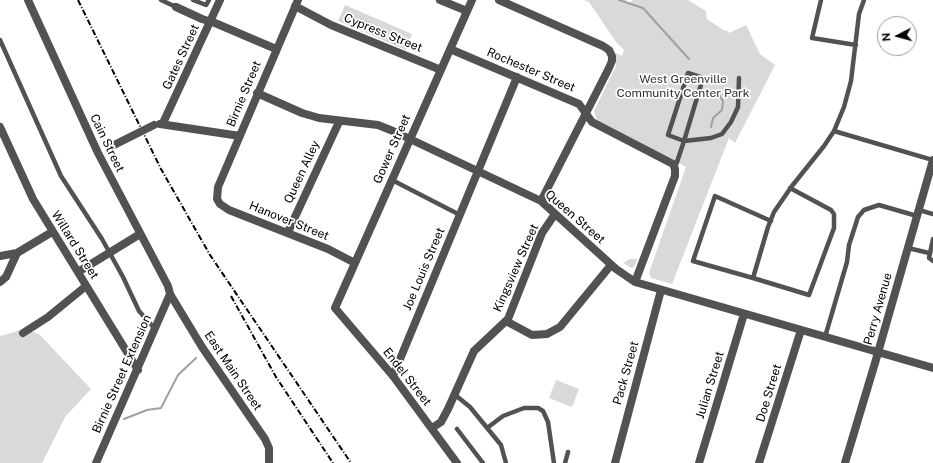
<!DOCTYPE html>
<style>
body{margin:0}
#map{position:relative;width:933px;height:463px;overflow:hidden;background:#fff;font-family:"Public Sans",sans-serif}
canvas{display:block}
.north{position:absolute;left:877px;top:16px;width:40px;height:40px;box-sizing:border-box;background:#fff;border:1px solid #999;border-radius:50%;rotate:264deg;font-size:11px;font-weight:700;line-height:16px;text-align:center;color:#000}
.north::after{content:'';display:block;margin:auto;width:14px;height:18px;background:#000;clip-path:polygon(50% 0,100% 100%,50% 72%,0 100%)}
</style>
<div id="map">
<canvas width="933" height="463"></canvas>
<div class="north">N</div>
</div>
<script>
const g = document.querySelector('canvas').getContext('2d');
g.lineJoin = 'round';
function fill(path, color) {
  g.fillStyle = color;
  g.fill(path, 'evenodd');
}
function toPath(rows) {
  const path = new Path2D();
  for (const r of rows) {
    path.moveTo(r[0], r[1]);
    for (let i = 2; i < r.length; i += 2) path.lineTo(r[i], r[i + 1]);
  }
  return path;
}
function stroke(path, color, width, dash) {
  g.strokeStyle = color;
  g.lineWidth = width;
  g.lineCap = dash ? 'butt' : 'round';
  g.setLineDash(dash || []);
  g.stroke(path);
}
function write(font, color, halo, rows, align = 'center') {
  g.font = font + ' "Public Sans",sans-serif';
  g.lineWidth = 3.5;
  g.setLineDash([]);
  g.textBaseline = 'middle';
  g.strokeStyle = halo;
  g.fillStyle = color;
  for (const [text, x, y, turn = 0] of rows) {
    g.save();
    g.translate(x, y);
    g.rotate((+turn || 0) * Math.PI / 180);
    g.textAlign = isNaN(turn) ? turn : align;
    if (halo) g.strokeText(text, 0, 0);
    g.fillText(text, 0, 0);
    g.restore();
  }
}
fill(toPath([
 [584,0,626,0,629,3,633,0,688,0,706,11,707,19,725,31,727,30,729,33,746,25,760,54,775,65,735,143,729,138,672,284,651,278,649,273,686,167,597,121,594,111,616,66,616,53,622,56,624,50,616,42,589,2],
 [345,5,412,34,406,50,338,21],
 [630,259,637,259,634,267,631,268,623,263],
 [24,329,39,334,91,389,65,417,42,463,0,463,0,335,1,336],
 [556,380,579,389,572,407,549,398]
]), '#d9d9d9');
stroke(toPath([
 [619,0,643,8,689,59],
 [711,127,713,118,722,110,723,101,717,92],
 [124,419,147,410,161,408,178,375,196,358]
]), '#a0a0a0', 2);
stroke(toPath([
 [348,24,354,18,360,19,369,23,382,34],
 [380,37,382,34,387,33,393,35,396,40,395,44]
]), '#747474', 1.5, [1, 2]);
stroke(toPath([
 [161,0,176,7],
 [193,0,206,5,209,0],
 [821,0,812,38,856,45],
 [0,40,61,176,102,239,123,277,139,311,155,329],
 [834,131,933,160],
 [675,168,684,141,703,78,688,73,668,135,684,141,711,138,722,134,731,122,738,107,739,78],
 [392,180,460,215],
 [919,210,933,214],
 [771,221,715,196,693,261,753,278,768,227,774,212,792,186,824,146,834,131,844,107,851,81,859,14,864,0],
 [933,239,929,258,933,261],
 [908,248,929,253],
 [753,278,809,295,834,228,834,214,831,210,790,188],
 [825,337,847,262,849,245,858,217,864,210,879,205,917,216],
 [454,394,470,407,501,445,506,463],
 [487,428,503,416,524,408,538,408,543,411,548,422,554,463],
 [457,429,483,463],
 [565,463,568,452]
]), '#525252', 4.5);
stroke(toPath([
 [28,0,98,153,168,286,170,294,202,347,265,439,269,448,269,463],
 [298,0,218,187,217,199,220,204,229,210,328,249,355,263],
 [440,0,467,11],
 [499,0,603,46,609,50,612,56,612,61,608,70,541,201],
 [295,6,331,25,441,70],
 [176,7,202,19,215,23,276,49],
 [450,49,579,104,592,122,673,164,675,169,675,176,635,282],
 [257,93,302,113,319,118,378,125,393,131,541,201,616,269,635,282,933,368],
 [163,123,220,0],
 [160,124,240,136],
 [0,127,33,199,138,370],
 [288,232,339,122],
 [17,253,52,232],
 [0,256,17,253,6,277,0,282],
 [78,272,140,234],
 [506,321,532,335,547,334,560,327,611,265],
 [23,333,48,317,86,286],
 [393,376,517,77],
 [432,428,441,422,448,409,474,351,508,319,542,233,555,214],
 [96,463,170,294],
 [457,463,393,376,335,308,472,0],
 [615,463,661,290],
 [699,463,744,314],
 [759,463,801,330],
 [845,463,875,363,933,160]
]), '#525252', 8);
stroke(toPath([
 [78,0,161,169,210,255,351,463],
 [231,296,276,377,333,463]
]), '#000', 2, [6, 2, 1, 2]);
stroke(toPath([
 [110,147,154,125]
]), '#525252', 8);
write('12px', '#000', '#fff', [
 ["Cypress Street",383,33,22],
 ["Gates Street",181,57,-65],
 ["Rochester Street",531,70,23],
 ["Birnie Street",244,94,-67],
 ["Cain Street",107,143,64],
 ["Gower Street",392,149,-66],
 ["Queen Alley",302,172,-65],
 ["Queen Street",575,217,41],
 ["Hanover Street",289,221,22],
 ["Willard Street",75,245,58],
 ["Kingsview Street",516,268,-66],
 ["Joe Louis Street",424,269,-67],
 ["Perry Avenue",878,309,-74],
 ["East Main Street",233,371,56],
 ["Pack Street",626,373,-74],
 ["Birnie Street Extension",122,374,-66],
 ["Endel Street",407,377,52],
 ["Julian Street",710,385,-73],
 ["Doe Street",769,393,-73]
]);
write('12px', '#303030', '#fff', [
 ["West Greenville",683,79],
 ["Community Center Park",683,93]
]);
</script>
